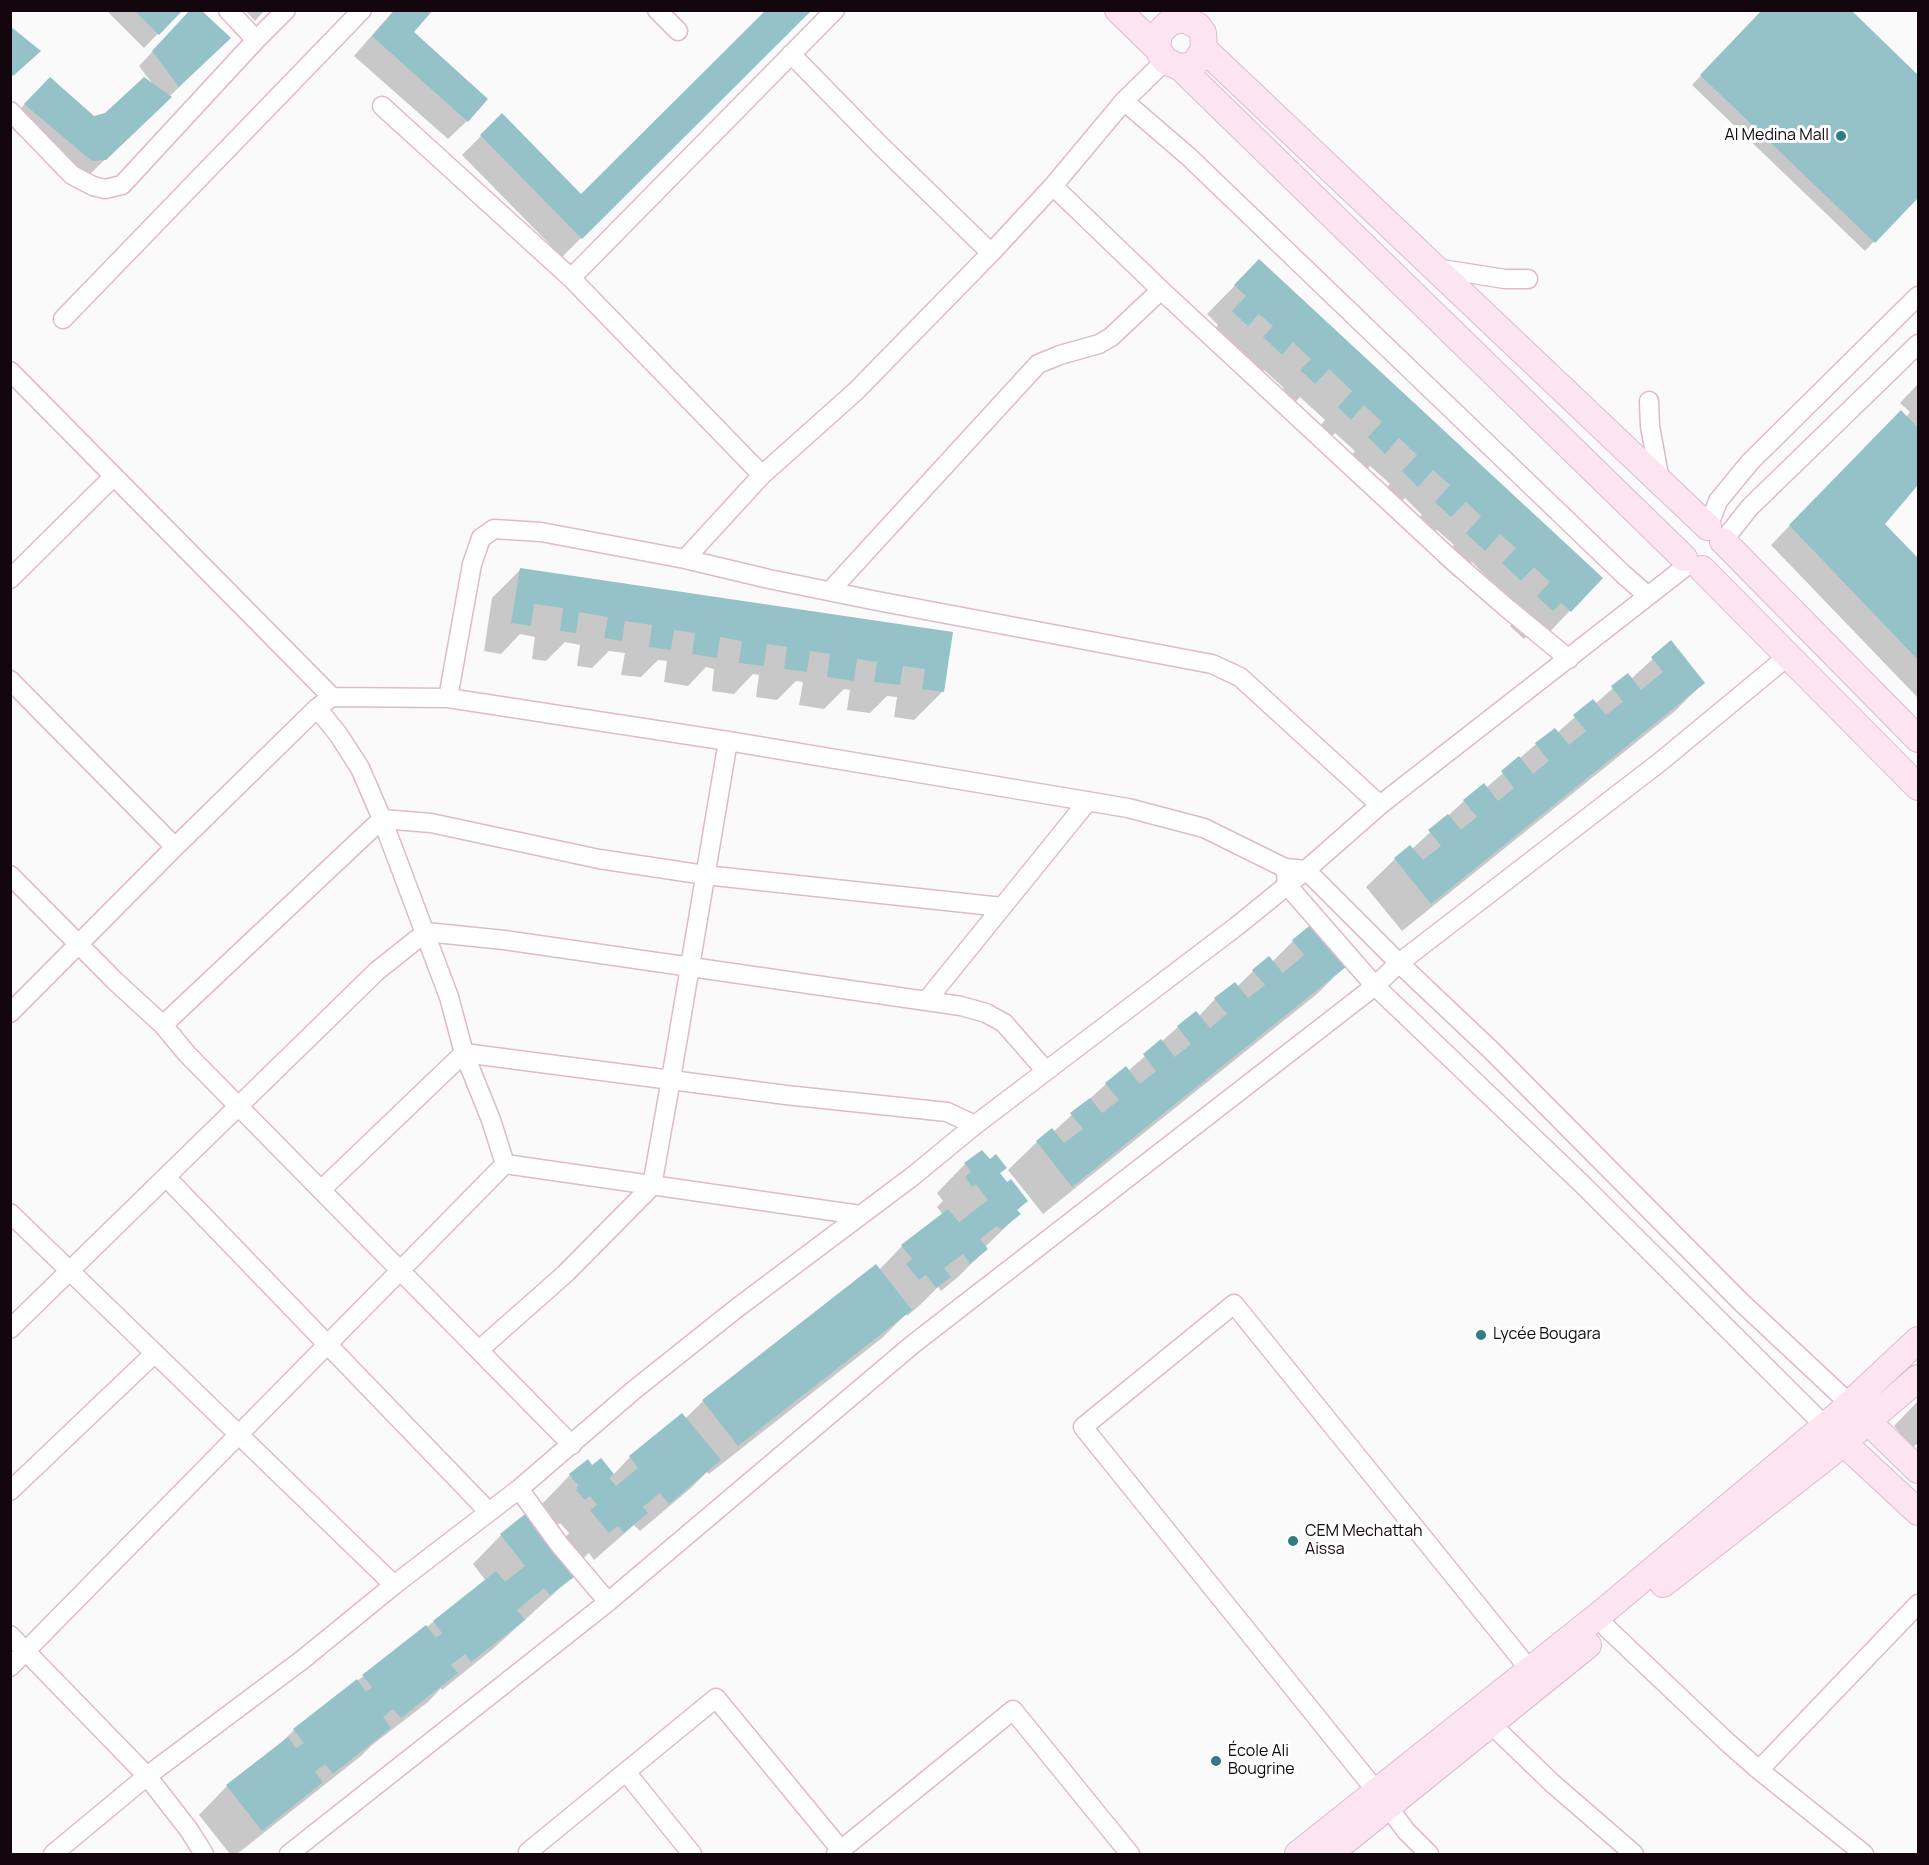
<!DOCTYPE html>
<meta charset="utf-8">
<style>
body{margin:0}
#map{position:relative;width:1929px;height:1865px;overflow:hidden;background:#fafafa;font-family:Manrope,sans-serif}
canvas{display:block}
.frame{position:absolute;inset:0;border:12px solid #13070d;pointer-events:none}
</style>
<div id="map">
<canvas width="1929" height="1865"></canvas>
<div class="frame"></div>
</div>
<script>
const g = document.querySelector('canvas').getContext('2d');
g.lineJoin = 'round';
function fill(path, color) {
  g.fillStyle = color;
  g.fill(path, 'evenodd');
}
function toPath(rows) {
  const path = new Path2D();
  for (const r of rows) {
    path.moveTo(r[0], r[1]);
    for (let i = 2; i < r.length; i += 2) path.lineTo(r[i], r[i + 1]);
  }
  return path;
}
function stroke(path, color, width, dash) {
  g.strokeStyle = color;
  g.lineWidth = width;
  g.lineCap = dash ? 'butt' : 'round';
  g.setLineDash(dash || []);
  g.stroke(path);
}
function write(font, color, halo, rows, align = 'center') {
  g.font = font + ' Manrope,sans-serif';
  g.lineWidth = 6;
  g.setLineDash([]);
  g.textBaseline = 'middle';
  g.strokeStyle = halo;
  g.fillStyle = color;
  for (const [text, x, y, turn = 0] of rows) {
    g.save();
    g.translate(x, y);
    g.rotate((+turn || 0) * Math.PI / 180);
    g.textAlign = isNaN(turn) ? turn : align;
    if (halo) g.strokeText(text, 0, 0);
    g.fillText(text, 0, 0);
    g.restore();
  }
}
fill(toPath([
 [106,10,181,10,144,48],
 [245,10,265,10,255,21],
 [394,10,431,10,412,32,467,121,448,139,354,56],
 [810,10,562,257,462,155,502,115,581,196],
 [1764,10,1849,10,1918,77,1918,195,1865,251,1692,85],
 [181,21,215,52,86,178,73,179,10,127,10,119,50,79,93,118,106,114,152,83,139,66],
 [1259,261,1601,578,1542,640,1532,631,1524,639,1510,626,1523,611,1505,595,1492,608,1475,593,1488,578,1472,562,1456,578,1438,562,1454,545,1437,530,1422,545,1407,531,1422,515,1405,498,1389,514,1375,501,1390,484,1370,466,1356,481,1341,467,1355,451,1335,433,1322,447,1310,437,1325,420,1300,397,1286,411,1273,399,1284,388,1264,370,1252,382,1236,367,1246,356,1230,341,1219,353,1205,340,1218,325,1207,314],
 [1918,384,1918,483,1883,524,1918,560,1918,698,1771,545,1882,430,1906,417,1910,412,1900,403],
 [520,570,951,634,942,692,914,720,894,717,897,697,887,696,870,713,847,710,850,690,844,689,824,709,799,705,803,682,796,681,777,700,756,697,759,675,753,674,734,694,712,691,714,669,706,667,688,686,664,682,667,661,658,660,641,677,621,675,625,653,609,651,592,668,577,666,580,645,565,642,546,661,532,659,535,637,520,634,501,654,484,651,492,598],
 [1671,642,1703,683,1675,711,1402,931,1366,887,1395,859,1410,847,1412,849,1464,801,1486,788,1536,744,1557,733,1593,701,1595,704,1628,675,1631,679],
 [1293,941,1345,966,1317,994,1043,1214,1008,1170,1037,1142,1053,1132,1106,1084,1128,1071,1178,1027,1196,1013,1199,1016,1215,999,1237,987,1253,971,1272,962],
 [965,1164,999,1174,1007,1184,1026,1201,1016,1211,1019,1214,985,1247,986,1249,958,1277,941,1291,938,1287,920,1305,907,1316,906,1314,882,1338,709,1474,707,1472,691,1488,640,1531,634,1525,594,1560,589,1553,580,1561,563,1540,569,1533,560,1523,555,1527,548,1519,551,1515,542,1504,570,1475,592,1467,601,1460,613,1475,630,1457,685,1419,703,1401,876,1266,879,1270,902,1246,943,1215,937,1207,943,1201,937,1193],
 [1918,1401,1918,1443,1912,1448,1894,1426],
 [501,1535,572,1577,494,1648,442,1690,441,1688,428,1702,372,1745,361,1756,237,1854,230,1854,199,1815,227,1786,276,1748,294,1730,486,1581,473,1564]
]), '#0003');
fill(toPath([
 [134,10,183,10,159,35],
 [190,10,201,10,231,38,179,87,152,51],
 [395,10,433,10,414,32,488,99,468,122,372,36],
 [766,10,812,10,582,239,480,135,502,113,581,194],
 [1762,10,1851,10,1918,75,1918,198,1875,243,1700,75],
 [10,26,41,51,13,76,10,73],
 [50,77,94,116,105,113,144,77,172,97,106,160,92,161,24,104],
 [1259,259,1603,578,1571,612,1561,603,1553,611,1537,596,1550,582,1534,567,1521,581,1502,563,1516,548,1500,534,1485,551,1466,533,1481,516,1466,502,1451,517,1435,502,1450,485,1433,470,1418,487,1402,471,1417,455,1399,438,1385,454,1368,437,1382,422,1364,405,1351,420,1338,407,1352,391,1329,369,1315,384,1300,370,1311,359,1293,342,1282,355,1263,337,1273,326,1259,314,1248,326,1232,311,1246,296,1234,285],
 [1901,410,1918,428,1918,485,1885,524,1918,558,1918,660,1789,525],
 [520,568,953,632,944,692,922,689,925,669,903,666,900,685,874,682,877,662,857,659,854,681,827,677,830,654,810,651,807,672,784,669,787,647,767,644,764,666,739,663,742,641,720,637,717,658,692,654,695,633,674,630,671,650,649,647,652,625,625,621,622,641,604,638,608,617,579,612,576,633,560,631,563,608,534,604,531,626,511,623],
 [1671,640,1705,683,1431,904,1394,858,1410,845,1423,860,1441,846,1428,830,1448,814,1461,830,1477,817,1463,800,1484,783,1498,801,1514,788,1501,771,1519,756,1533,774,1549,761,1535,743,1555,728,1569,745,1586,731,1573,715,1593,699,1606,715,1623,702,1611,686,1628,673,1641,690,1663,672,1651,657],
 [1313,923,1347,966,1072,1187,1036,1141,1052,1128,1064,1143,1083,1129,1070,1113,1090,1098,1102,1113,1119,1100,1105,1083,1126,1066,1140,1084,1156,1071,1143,1054,1161,1039,1175,1057,1191,1044,1177,1026,1196,1011,1210,1028,1227,1014,1214,998,1235,982,1248,998,1265,985,1252,970,1269,956,1283,973,1304,955,1292,940],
 [982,1150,990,1159,996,1154,1007,1168,1000,1173,1007,1182,1011,1179,1028,1201,1017,1210,1021,1214,1001,1230,997,1226,980,1239,988,1249,970,1264,963,1254,944,1268,951,1277,936,1288,926,1275,919,1280,906,1264,912,1259,901,1245,948,1209,959,1222,988,1200,976,1184,972,1187,965,1177,971,1172,964,1163],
 [876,1264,912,1310,738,1446,702,1400],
 [682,1413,721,1460,669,1504,660,1493,643,1507,648,1513,624,1533,618,1526,609,1533,590,1510,597,1505,590,1496,585,1500,576,1490,578,1485,569,1474,588,1459,592,1465,601,1458,614,1474,609,1478,616,1486,638,1468,629,1456],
 [525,1514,574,1577,550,1595,544,1588,517,1610,525,1620,471,1662,465,1654,451,1665,458,1673,401,1718,393,1709,383,1717,391,1728,333,1774,325,1764,315,1772,323,1782,262,1831,226,1785,288,1737,296,1748,304,1743,293,1729,357,1679,366,1692,372,1687,362,1675,426,1625,436,1638,442,1633,433,1621,496,1571,505,1582,525,1566,500,1534]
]), '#94c2c8');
const street = toPath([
 [228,10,256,40],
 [657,10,678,31],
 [791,54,879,144,991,253],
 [1124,101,1189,157,1623,574,1648,596],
 [382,106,571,278],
 [10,111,72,175,93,186,105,189,122,185,256,40,286,10],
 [1053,186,1161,290,1454,562,1507,608,1569,659],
 [1435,268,1505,279,1528,279],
 [63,319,362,10],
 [10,371,332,697],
 [1649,401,1650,426,1660,481],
 [762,475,571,278,835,10],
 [1708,527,1718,501,1750,462,1918,296],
 [1723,541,1750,507,1918,344],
 [685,559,762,475,856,391,991,253,1053,186,1124,101,1165,61],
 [10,579,114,476],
 [830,591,1038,364,1060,355,1099,344,1111,337,1161,290],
 [10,680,175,847],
 [448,698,472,564,481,538,494,529,541,532,685,559,769,579,872,600,1212,664,1240,677,1380,805],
 [317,708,338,734,360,768,382,819,449,997,464,1053,491,1120,505,1164],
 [1286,872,1287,885,1375,986,1581,1183,1825,1426],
 [10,875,115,981,163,1025,187,1054,572,1445],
 [927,1000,1088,801],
 [10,1013,175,847,317,708,332,697,448,698,728,741,1128,808,1204,828,1285,868,1306,870,1399,963,1492,1051,1741,1302,1850,1404],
 [163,1025,382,819,431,823,599,859,705,875,1002,907],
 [505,1164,860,1215],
 [166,1177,489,1512],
 [321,1190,464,1053,786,1095,947,1112,975,1125],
 [10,1213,394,1585],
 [10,1329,377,971,426,932,504,940,961,1006,986,1013,1004,1023,1046,1071],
 [479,1350,565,1274,652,1186,671,1079,728,741],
 [519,1489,559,1544,608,1602],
 [10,1491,155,1353],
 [1598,1616,1608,1629,1726,1741,1759,1770,1864,1854],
 [10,1635,147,1776,189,1830,204,1854],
 [10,1667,505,1164],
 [1491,1724,1552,1783,1634,1854],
 [1759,1770,1918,1604],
 [626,1772,692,1854],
 [53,1854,147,1776,302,1660,394,1585,519,1489,634,1390,737,1308,913,1176,975,1125,1237,926,1306,870,1380,805,1689,564],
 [289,1854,608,1602,912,1345,1375,986,1399,963,1660,762,1787,657],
 [529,1854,528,1852,716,1698,841,1850],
 [836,1854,1013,1710,1130,1854],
 [1429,1854,1406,1831,1377,1792,1083,1427,1234,1304,1530,1670]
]);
const secondary = toPath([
 [1118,10,1157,48],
 [1204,49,1708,527],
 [1180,67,1188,66,1195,63,1204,49,1203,33,1198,26,1184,19,1170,22,1159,33,1157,48,1165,61,1180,67,1684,558],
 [1723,541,1918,739],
 [1702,569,1918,787],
 [1856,1410,1918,1470],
 [1832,1432,1918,1512],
 [1663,1584,1830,1454,1918,1378],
 [1298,1854,1598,1616,1838,1415,1918,1340],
 [1329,1854,1588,1645]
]);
stroke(street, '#dfbacc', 21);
stroke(secondary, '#dfbacc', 28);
stroke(street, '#fff', 18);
stroke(secondary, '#fce5f1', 26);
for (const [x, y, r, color] of [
 [1841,136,6,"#347c84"],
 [1481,1335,6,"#347c84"],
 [1293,1541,6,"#347c84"],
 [1216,1761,6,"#347c84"]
]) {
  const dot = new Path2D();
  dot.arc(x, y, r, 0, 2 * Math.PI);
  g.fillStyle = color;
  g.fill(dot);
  stroke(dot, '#fff', 2);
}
write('16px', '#13070d', '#fff', [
 ["Al Medina Mall",1829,136,"right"],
 ["Lycée Bougara",1493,1335],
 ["CEM Mechattah",1305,1532],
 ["Aissa",1305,1550],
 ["École Ali",1228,1752],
 ["Bougrine",1228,1770]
], 'left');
</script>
